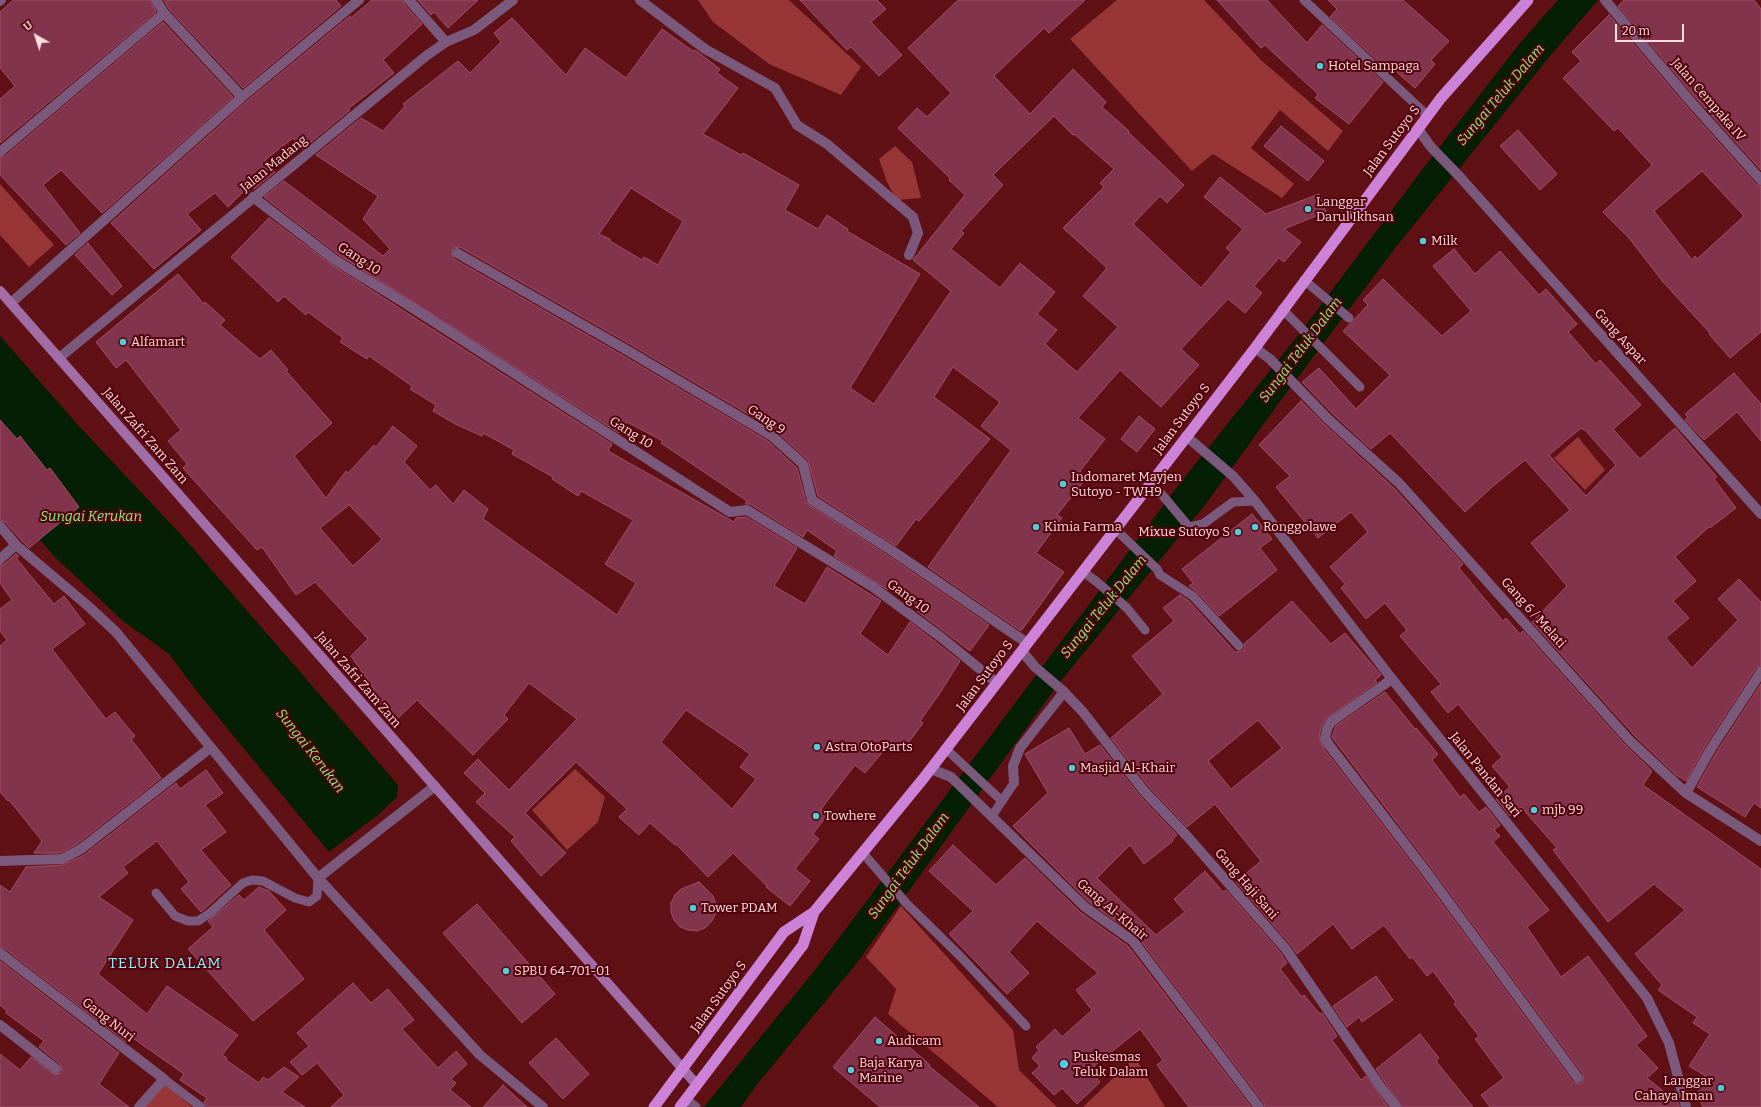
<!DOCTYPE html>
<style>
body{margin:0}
#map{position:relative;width:1761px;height:1107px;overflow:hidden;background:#5f1116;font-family:Bitter,serif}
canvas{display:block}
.north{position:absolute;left:16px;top:16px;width:40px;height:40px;-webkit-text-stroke:3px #52020c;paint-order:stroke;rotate:321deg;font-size:11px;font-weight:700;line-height:16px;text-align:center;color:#fcdedc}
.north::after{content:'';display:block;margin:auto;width:14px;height:18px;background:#fcdedc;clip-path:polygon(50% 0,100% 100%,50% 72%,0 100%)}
.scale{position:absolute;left:1615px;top:24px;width:69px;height:18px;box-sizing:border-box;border:2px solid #fcdedc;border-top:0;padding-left:5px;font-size:12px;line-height:14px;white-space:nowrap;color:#fcdedc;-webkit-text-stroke:3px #52020c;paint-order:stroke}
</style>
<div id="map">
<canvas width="1761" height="1107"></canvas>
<div class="north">U</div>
<div class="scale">20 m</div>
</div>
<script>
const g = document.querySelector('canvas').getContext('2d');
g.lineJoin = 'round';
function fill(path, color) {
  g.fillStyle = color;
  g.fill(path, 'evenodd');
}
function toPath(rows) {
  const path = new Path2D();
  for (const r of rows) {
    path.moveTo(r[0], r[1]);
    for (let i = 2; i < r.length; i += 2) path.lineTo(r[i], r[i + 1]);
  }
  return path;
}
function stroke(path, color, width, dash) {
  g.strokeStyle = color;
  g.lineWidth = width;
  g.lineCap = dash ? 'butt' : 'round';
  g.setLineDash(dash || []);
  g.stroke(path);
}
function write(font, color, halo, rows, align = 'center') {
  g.font = font + ' Bitter,serif';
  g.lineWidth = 4;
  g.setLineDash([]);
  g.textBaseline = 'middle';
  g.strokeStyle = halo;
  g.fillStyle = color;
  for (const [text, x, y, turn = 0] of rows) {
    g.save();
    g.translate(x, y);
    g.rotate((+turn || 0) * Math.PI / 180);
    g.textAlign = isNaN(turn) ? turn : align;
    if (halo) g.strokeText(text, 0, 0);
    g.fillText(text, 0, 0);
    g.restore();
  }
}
fill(toPath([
 [698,0,789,0,861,67,841,95,769,64,713,22],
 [1117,0,1204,0,1261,60,1343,131,1328,151,1280,110,1251,148,1294,184,1282,198,1213,154,1192,171,1070,39],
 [895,146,912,162,921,198,897,200,887,182,879,159],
 [0,184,54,245,29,267,0,235],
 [1578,437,1605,470,1585,490,1554,458],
 [575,769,605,797,598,822,567,850,532,810],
 [901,906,1013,1030,1019,1070,1057,1107,998,1107,888,1014,896,989,866,957],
 [1135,1057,1165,1107,1083,1107],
 [165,1084,192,1107,145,1107]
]), '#983637');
fill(toPath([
 [1558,0,1598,0,1550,56,1396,247,1289,389,1205,505,1059,683,856,964,755,1087,741,1107,704,1107,815,970,1177,487,1300,333,1428,162,1520,43],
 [0,336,77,424,184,538,398,785,397,797,379,814,329,852,199,694,169,654,123,621,54,556,0,494]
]), '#041f04');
const building = toPath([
 [13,0,150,0,156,12,0,143,0,99,15,86,0,68,0,12,13,0],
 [164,0,336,0,341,6,243,88,169,9,164,0],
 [372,0,403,0,404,4,422,24,383,60,394,73,348,109,350,110,305,147,302,149,293,138,265,160,275,172,254,189,250,185,228,207,215,193,187,214,201,230,154,269,111,223,246,102,350,16,351,18,372,0],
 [418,0,478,0,448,28,434,12,431,15,418,0],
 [800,0,877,0,886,9,871,22,902,55,879,76,851,47,847,50,800,0],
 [958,0,1085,0,1049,33,1044,28,994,76,1030,114,1073,69,1106,102,1102,107,1129,131,1128,132,1184,185,1167,203,1160,196,1133,224,1201,288,1231,252,1226,248,1243,229,1204,197,1220,177,1266,214,1319,194,1326,212,1284,229,1301,242,1284,262,1279,258,1254,286,1262,293,1245,313,1228,299,1181,349,1199,365,1161,407,1120,370,1078,418,1105,439,1080,471,1087,477,1057,515,1062,518,1036,553,1064,572,1021,631,928,567,1011,450,981,426,1000,402,953,367,934,397,990,439,919,521,916,519,896,546,818,496,808,460,775,430,628,343,460,247,453,248,451,253,454,259,622,355,768,441,797,468,806,502,809,505,890,557,989,625,970,651,917,611,919,608,889,587,888,590,834,556,837,551,807,530,803,537,750,504,745,504,747,501,661,443,663,441,627,422,619,433,339,255,264,197,284,181,383,256,390,249,363,219,378,196,316,155,361,118,383,131,405,106,403,104,458,61,470,73,501,42,494,33,512,18,566,75,585,48,626,78,662,29,693,51,695,50,720,69,717,73,738,88,703,134,741,155,743,153,799,185,785,210,818,229,827,215,848,229,847,231,920,274,850,388,874,404,951,291,913,260,965,195,949,180,950,178,898,128,917,108,927,117,951,93,908,48,958,0],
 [1054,116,1073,135,1074,134,1114,169,1100,183,1104,187,1063,228,1107,268,1083,296,1118,327,1077,372,1045,344,1057,330,1037,314,1055,292,1020,263,1000,288,951,249,964,233,961,231,1003,185,993,175,1054,116],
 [631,188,683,221,658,265,644,257,642,260,610,241,610,239,599,234,631,188],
 [1217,0,1267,0,1307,43,1322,25,1383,82,1349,124,1315,98,1318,94,1265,45,1261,48,1217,0],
 [1328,0,1403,0,1449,41,1431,60,1435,64,1415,88,1393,69,1390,72,1330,17,1337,9,1328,0],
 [1624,0,1754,0,1761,9,1761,170,1696,98,1618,6,1624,0],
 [1609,15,1686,106,1756,184,1761,186,1761,332,1730,358,1709,334,1710,333,1663,282,1629,238,1603,212,1652,165,1618,128,1614,131,1563,78,1581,61,1572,52,1609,15],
 [1702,171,1744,216,1697,259,1695,256,1692,260,1654,211,1702,171],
 [163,22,233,97,102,213,61,170,43,185,80,233,66,245,0,175,0,158,4,157,163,22],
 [1281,126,1324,161,1308,181,1264,146,1281,126],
 [1518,130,1557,174,1540,190,1500,146,1518,130],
 [269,218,332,265,612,444,608,451,734,522,736,518,746,517,797,548,774,586,805,604,827,567,881,601,860,634,888,655,910,622,960,661,940,693,920,721,923,723,903,750,891,742,865,773,855,765,821,809,828,814,813,834,819,839,795,869,810,881,790,906,766,887,767,886,733,853,708,877,676,844,675,845,650,823,639,835,619,817,627,809,576,762,525,813,566,853,541,876,511,841,515,837,476,802,485,793,464,773,478,759,509,790,577,719,529,683,504,715,508,719,473,755,417,700,396,720,370,692,374,689,351,656,368,639,315,582,296,595,262,547,257,550,183,468,187,464,168,441,181,430,126,360,116,368,96,342,178,274,204,304,205,302,225,320,220,325,260,359,271,350,288,370,286,371,332,423,294,456,326,498,346,471,348,473,374,445,376,447,393,426,417,446,404,462,430,490,436,485,453,504,464,490,488,509,483,519,617,615,636,583,605,564,633,520,581,491,578,496,552,479,553,477,512,454,514,450,483,433,482,436,455,424,433,411,436,405,410,389,412,386,369,356,367,359,340,342,343,338,308,312,306,315,284,296,278,302,231,257,269,218],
 [349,505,382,539,353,566,320,528,349,505],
 [686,710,750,754,740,767,756,779,732,809,661,742,686,710],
 [88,243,122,286,112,295,75,255,88,243],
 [1454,249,1475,274,1500,251,1539,295,1546,289,1577,324,1568,332,1596,364,1600,360,1641,405,1613,429,1640,459,1675,428,1717,477,1714,479,1736,508,1710,528,1709,527,1675,557,1696,581,1673,601,1689,618,1666,638,1692,668,1738,620,1718,599,1739,579,1761,602,1761,666,1756,668,1707,743,1686,781,1676,775,1635,736,1532,622,1567,586,1531,543,1570,510,1525,460,1492,487,1465,512,1390,433,1371,449,1333,414,1302,382,1319,368,1356,409,1390,375,1343,331,1368,305,1363,300,1383,279,1442,336,1471,311,1433,266,1454,249],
 [1581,428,1583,430,1584,429,1616,465,1586,496,1549,455,1581,428],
 [1734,373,1761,404,1761,441,1737,412,1704,440,1685,420,1688,417,1685,414,1734,373],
 [1301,401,1324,424,1394,488,1463,564,1459,568,1503,621,1506,618,1520,634,1523,631,1625,745,1652,771,1643,785,1761,869,1761,1107,1703,1107,1697,1093,1709,1078,1689,1066,1710,1034,1693,1023,1697,1017,1658,990,1662,985,1635,954,1685,910,1654,884,1608,922,1553,850,1557,848,1521,807,1510,816,1496,799,1510,787,1492,766,1502,757,1458,704,1448,713,1431,692,1441,684,1400,636,1407,630,1385,603,1366,619,1341,588,1345,584,1330,567,1368,532,1351,512,1318,538,1276,487,1290,476,1259,445,1301,401],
 [1139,416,1155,429,1137,452,1121,439,1139,416],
 [0,420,17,439,20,436,47,470,50,468,79,507,29,548,21,540,5,522,0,520,0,420],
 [1252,514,1272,539,1260,548,1277,570,1219,616,1197,592,1189,586,1193,583,1182,569,1252,514],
 [16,554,19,556,16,558,54,604,64,596,85,624,52,649,106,719,115,712,135,736,131,739,161,778,77,844,60,853,34,853,42,841,9,800,8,801,0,792,0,646,7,640,0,631,0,609,12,600,0,583,0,565,4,564,16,554],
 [1180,595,1189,601,1235,652,1243,651,1245,647,1244,644,1292,601,1331,644,1345,633,1381,675,1375,680,1377,682,1326,719,1321,727,1319,737,1324,749,1420,874,1573,1082,1578,1084,1582,1083,1584,1078,1583,1074,1430,866,1332,737,1336,726,1385,692,1415,729,1416,728,1438,754,1432,760,1460,797,1464,794,1479,812,1486,807,1500,825,1494,830,1500,836,1493,842,1549,910,1527,927,1561,977,1588,956,1647,1036,1636,1045,1658,1068,1647,1078,1679,1104,1679,1107,1490,1107,1481,1095,1504,1078,1475,1039,1479,1036,1454,1004,1456,1002,1433,971,1427,976,1412,957,1410,959,1384,925,1352,949,1333,924,1297,954,1290,944,1236,882,1261,861,1215,804,1187,827,1149,787,1111,738,1163,694,1132,656,1174,621,1163,608,1180,595],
 [1258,720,1282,748,1231,789,1208,761,1258,720],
 [1761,684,1761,808,1754,803,1745,817,1697,787,1718,750,1761,684],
 [1069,728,1085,754,1100,745,1139,795,1177,835,1172,840,1173,841,1144,864,1130,845,1097,878,1156,935,1185,912,1174,899,1205,871,1223,892,1226,890,1280,952,1287,963,1280,969,1302,997,1304,995,1320,1014,1322,1013,1337,1036,1332,1040,1361,1080,1366,1076,1388,1107,1265,1107,1264,1103,1138,937,1089,902,1013,826,1048,793,1025,754,1069,728],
 [206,770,223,793,205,805,226,832,201,850,231,885,201,912,181,889,189,882,157,841,123,867,128,873,99,897,133,920,98,974,147,1014,167,986,238,1035,222,1055,227,1058,226,1060,259,1083,263,1077,268,1080,284,1067,299,1077,282,1092,305,1107,207,1107,204,1102,207,1098,180,1080,184,1074,130,1036,126,1042,4,948,0,947,0,885,10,892,26,867,63,865,84,855,176,783,180,789,206,770],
 [953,845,996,885,1025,858,1080,912,1128,946,1251,1107,1189,1107,1157,1065,1163,1060,1140,1029,1094,1066,1096,1069,1092,1073,1100,1082,1077,1104,1062,1088,1054,1095,1032,1073,1040,1066,1032,1058,1039,1050,1036,1047,1055,1029,1062,1037,1092,1010,1076,990,1098,973,1037,921,1009,952,1029,973,1007,994,949,934,973,911,929,871,953,845],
 [699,882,713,896,716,904,716,913,712,921,705,928,697,931,688,930,680,927,674,920,671,912,671,903,675,895,681,889,699,882],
 [259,887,269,891,286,910,264,930,304,979,253,1021,188,949,213,927,208,921,239,895,244,900,259,887],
 [477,904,555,994,522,1023,443,933,477,904],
 [0,961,119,1053,99,1084,129,1107,0,1107,0,1054,20,1070,31,1057,55,1075,61,1073,62,1070,60,1064,39,1047,44,1041,6,1013,7,1011,0,1005,0,961],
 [1376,976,1393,1000,1362,1022,1359,1017,1347,1027,1333,1006,1376,976],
 [353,983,371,1003,388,989,414,1020,402,1029,438,1068,456,1051,467,1064,451,1079,456,1083,450,1090,471,1107,331,1107,344,1095,317,1063,302,1075,290,1062,309,1046,297,1033,353,983],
 [875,1017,930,1065,929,1066,979,1107,880,1107,833,1067,875,1017],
 [1420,1034,1439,1058,1436,1061,1473,1107,1402,1107,1376,1069,1420,1034],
 [556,1038,589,1074,563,1099,529,1063,556,1038],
 [503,1085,527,1107,483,1107,503,1085]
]);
fill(building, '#81344c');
stroke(building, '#a04f66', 1);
stroke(toPath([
 [1304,0,1428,116],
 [1304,280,1349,318],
 [1282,309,1360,387],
 [1150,483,1164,497,1189,527,1203,524,1233,502,1255,501],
 [1115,529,1157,569,1160,575,1193,596,1239,646],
 [1082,571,1097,582,1127,608,1145,630],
 [946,749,1002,801],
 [992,816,1014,783],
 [862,852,907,904,960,956,1026,1026],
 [156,893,175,916,188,921,198,921,210,913,243,883,252,880,263,881,295,898,309,902,317,896,318,878],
 [164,1079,201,1107],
 [686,1099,696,1107]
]), '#7a597d', 9);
stroke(toPath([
 [1014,783,1013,766,1020,748,1064,692]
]), '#7a597d', 10);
stroke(toPath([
 [156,0,164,13,242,97],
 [409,0,446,42],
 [640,0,705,49,775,88,797,125,827,144,913,217,918,233,909,255],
 [1605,0,1691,102,1761,180],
 [0,1,1,0],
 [1418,129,1431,147,1460,177,1761,514],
 [0,152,164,13],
 [253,197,335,260,408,305,730,512,747,510,873,587,942,638,997,683],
 [457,253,625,349,772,436,803,464,812,500,894,552,1027,643],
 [11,303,242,97,359,0],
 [1255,348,1270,359,1328,419,1399,483,1630,741,1686,793,1761,841],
 [59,358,426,56,446,42,474,30,513,0],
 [0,526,16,545,88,606,116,632,318,878,480,1055,543,1107],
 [0,559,16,545],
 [1022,651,1035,667,1062,690,1083,712,1144,791,1187,836,1285,948,1380,1086,1396,1107],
 [1392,679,1331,722,1327,729,1325,738,1329,745,1425,870,1578,1078],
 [931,769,951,777,1085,907,1133,941,1259,1107],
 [1686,793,1712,747,1761,672],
 [0,861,62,859,81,849,210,748],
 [318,878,435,786],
 [0,953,164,1079,139,1107],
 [0,1025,56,1069]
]), '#7a597d', 10);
stroke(toPath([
 [1186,436,1233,476,1255,501,1392,679,1647,998,1669,1043,1686,1107]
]), '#7a597d', 10);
stroke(toPath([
 [0,291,697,1085]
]), '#a16da7', 10);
stroke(toPath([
 [654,1107,784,932,814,912,923,779,1255,348,1441,98,1528,0],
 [680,1107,803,945,814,912]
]), '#cc82d6', 11);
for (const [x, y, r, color] of [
 [1320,66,4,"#52ccd6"],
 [1308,209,4,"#52ccd6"],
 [1423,241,4,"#52ccd6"],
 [123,342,4,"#52ccd6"],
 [1063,484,4,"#52ccd6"],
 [1036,527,4,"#52ccd6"],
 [1255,527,4,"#52ccd6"],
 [1238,532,4,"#52ccd6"],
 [817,747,4,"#52ccd6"],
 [1072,768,4,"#52ccd6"],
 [1534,810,4,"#52ccd6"],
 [816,816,4,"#52ccd6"],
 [693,908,4,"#52ccd6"],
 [506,971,4,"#52ccd6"],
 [879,1041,4,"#52ccd6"],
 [1064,1064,5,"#52ccd6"],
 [851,1070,4,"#52ccd6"],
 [1721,1088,4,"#52ccd6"]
]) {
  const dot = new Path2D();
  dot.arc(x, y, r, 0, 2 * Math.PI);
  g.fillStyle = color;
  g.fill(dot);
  stroke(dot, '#52020c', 1.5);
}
write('13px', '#fcdedc', '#52020c', [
 ["Hotel Sampaga",1328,66],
 ["Langgar",1316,202],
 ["Darul Ikhsan",1316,217],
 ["Milk",1431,241],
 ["Alfamart",131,342],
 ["Indomaret Mayjen",1071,477],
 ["Sutoyo - TWH9",1071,492],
 ["Kimia Farma",1044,527],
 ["Ronggolawe",1263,527],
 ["Mixue Sutoyo S",1230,532,"right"],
 ["Astra OtoParts",825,747],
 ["Masjid Al-Khair",1080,768],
 ["mjb 99",1542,810],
 ["Towhere",824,816],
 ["Tower PDAM",701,908],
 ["SPBU 64-701-01",514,971],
 ["Audicam",887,1041],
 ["Puskesmas",1073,1057],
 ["Teluk Dalam",1073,1072],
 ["Baja Karya",859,1063],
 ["Marine",859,1078],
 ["Langgar",1713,1081,"right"],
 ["Cahaya Iman",1713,1096,"right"]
], 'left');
write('13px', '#fcdedc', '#52020c', [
 ["Jalan Cempaka IV",1708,100,49],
 ["Jalan Sutoyo S",1392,141,-53],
 ["Jalan Madang",274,164,-39],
 ["Gang 10",359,259,33],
 ["Gang Aspar",1620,337,48],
 ["Jalan Sutoyo S",1182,419,-53],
 ["Gang 9",766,420,34],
 ["Gang 10",631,433,32],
 ["Jalan Zafri Zam Zam",145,436,49],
 ["Gang 10",908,597,36],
 ["Gang 6 / Melati",1533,613,48],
 ["Jalan Sutoyo S",985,676,-53],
 ["Jalan Zafri Zam Zam",358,680,49],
 ["Jalan Pandan Sari",1485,775,51],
 ["Gang Haji Sani",1246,884,49],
 ["Gang Al-Khair",1112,910,40],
 ["Jalan Sutoyo S",719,997,-54],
 ["Gang Nuri",108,1020,38]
]);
write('italic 14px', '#83f07e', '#52020c', [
 ["Sungai Teluk Dalam",1501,95,-50],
 ["Sungai Teluk Dalam",1301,350,-53],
 ["Sungai Kerukan",91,517],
 ["Sungai Teluk Dalam",1104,607,-51],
 ["Sungai Kerukan",310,751,52],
 ["Sungai Teluk Dalam",909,866,-54]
]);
g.letterSpacing = '1px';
write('15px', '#88f3fc', '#52020c', [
 ["TELUK DALAM",165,964]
]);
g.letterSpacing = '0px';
</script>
